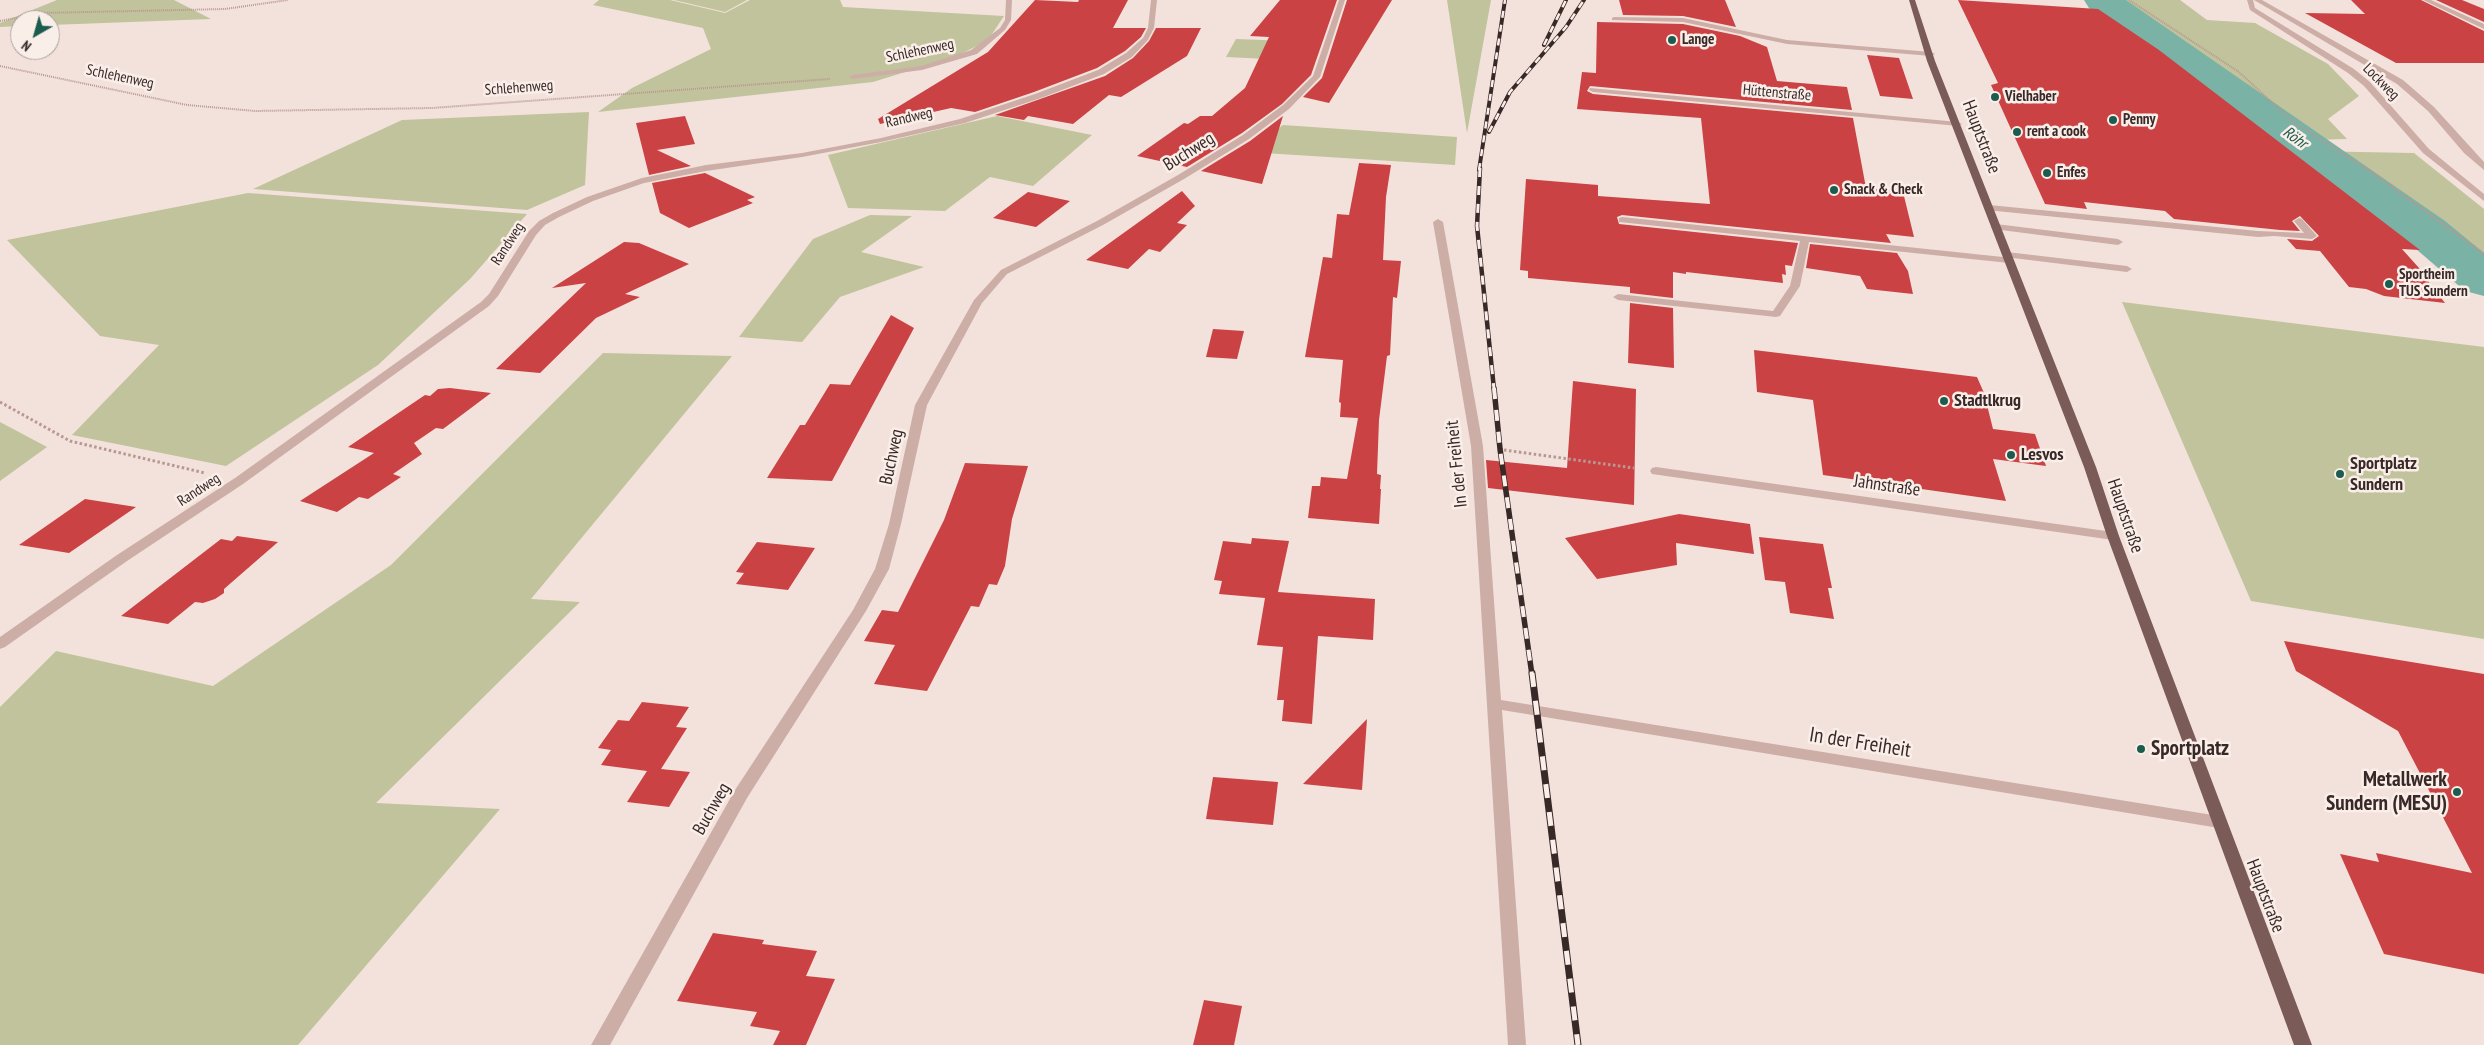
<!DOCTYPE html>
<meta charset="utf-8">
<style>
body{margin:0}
#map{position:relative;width:2484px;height:1045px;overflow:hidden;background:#f3e2dc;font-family:"PT Sans Narrow",sans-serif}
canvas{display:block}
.north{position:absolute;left:10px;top:10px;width:50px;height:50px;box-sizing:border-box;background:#faeee9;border:1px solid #ac9f9c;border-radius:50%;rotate:218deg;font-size:14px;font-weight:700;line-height:20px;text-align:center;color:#382928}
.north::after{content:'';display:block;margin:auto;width:18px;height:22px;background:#1b5c4f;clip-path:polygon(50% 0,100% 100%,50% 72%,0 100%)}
</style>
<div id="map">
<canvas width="2484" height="1045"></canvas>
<div class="north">N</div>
</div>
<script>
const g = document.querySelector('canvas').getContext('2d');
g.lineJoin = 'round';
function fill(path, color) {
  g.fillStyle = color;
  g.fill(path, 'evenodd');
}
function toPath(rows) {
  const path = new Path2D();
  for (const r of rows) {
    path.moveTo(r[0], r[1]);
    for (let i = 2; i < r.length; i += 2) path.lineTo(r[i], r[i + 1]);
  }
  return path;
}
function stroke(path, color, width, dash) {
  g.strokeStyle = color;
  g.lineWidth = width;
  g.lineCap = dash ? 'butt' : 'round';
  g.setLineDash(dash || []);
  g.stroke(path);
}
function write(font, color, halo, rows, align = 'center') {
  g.font = font + ' "PT Sans Narrow",sans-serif';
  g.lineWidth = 5;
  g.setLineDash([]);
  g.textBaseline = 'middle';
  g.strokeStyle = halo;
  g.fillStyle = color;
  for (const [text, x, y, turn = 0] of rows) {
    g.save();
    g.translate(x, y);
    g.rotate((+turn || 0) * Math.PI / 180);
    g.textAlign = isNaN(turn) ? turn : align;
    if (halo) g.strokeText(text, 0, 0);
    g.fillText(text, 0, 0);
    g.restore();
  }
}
fill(toPath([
 [57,0,174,0,211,19,50,25,50,20,20,20,20,26,0,27,0,23],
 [599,0,670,0,725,13,750,0,840,0,843,7,1004,16,988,40,957,56,873,82,598,112,632,88,711,49,703,28,593,5],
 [674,0,747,0,725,12],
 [1447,0,1491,0,1467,133],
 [2097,0,2180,0,2207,20,2255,23,2328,64,2359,96,2328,119,2347,139,2311,140,2210,75,2165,42],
 [1236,39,1315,42,1309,61,1226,57],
 [589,112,585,185,527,210,253,189,402,120],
 [997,116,1092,135,1033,186,990,177,945,211,848,208,828,155],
 [1283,125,1457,137,1455,165,1248,152],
 [2306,151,2414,153,2484,209,2484,295,2456,277],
 [248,193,527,214,470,279,378,365,226,466,72,435,159,345,100,336,7,240],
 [870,215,912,216,861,252,924,267,840,297,802,342,739,337,813,239],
 [2122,302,2484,347,2484,639,2251,601],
 [603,353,732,356,531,599,580,602,376,803,500,809,298,1045,0,1045,0,707,56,651,213,686,391,565],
 [0,422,47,447,0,481]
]), '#c0c39b');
fill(toPath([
 [2084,0,2126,0,2445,221,2484,253,2484,296,2465,291,2409,243,2089,8,2084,0]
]), '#7ab2a6');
fill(toPath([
 [1035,0,1078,2,1079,0,1128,0,1113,28,1146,28,1141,37,1125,51,1097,68,1034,92,975,112,951,108,880,124,878,119,988,52],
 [1280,0,1337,0,1311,75,1282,104,1242,133,1187,167,1137,156,1184,123,1188,124,1200,116,1212,116,1245,88,1269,37,1250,36],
 [1347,0,1392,0,1329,103,1303,97,1322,78],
 [1619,0,1725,0,1736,27,1683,16,1623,15],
 [1958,0,2098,9,2159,50,2420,250,2402,249,2428,278,2425,277,2445,303,2384,296,2366,289,2349,287,2320,251,2296,249,2287,239,2312,241,2319,236,2300,216,2292,221,2300,231,2280,230,2174,219,2165,211,2084,202,2087,209,2045,204,1991,85,1998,83],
 [2351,0,2421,0,2484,31,2484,63,2396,63,2305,13,2365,14],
 [2436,0,2462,0,2484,9,2484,22],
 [1597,22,1683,24,1740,36,1767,47,1777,81,1847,87,1852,110,1590,86,1587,91,1593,94,1853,118,1866,188,1903,192,1914,237,1886,234,1891,243,1622,215,1617,217,1619,224,1798,243,1792,266,1785,265,1786,275,1782,274,1783,283,1686,272,1686,274,1673,272,1673,298,1630,293,1630,287,1528,278,1528,271,1520,270,1526,179,1598,185,1598,196,1710,204,1701,118,1577,109,1582,72,1596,73],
 [1156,28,1201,28,1187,56,1121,97,1109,95,1073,124,1028,116,1024,120,995,115,1105,76,1133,58,1149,41],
 [1867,55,1899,58,1913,99,1880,96],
 [685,116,695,144,657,150,691,166,649,175,636,123],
 [1283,116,1262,184,1201,171,1250,141],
 [1359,163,1391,165,1386,197,1383,260,1401,261,1397,298,1393,297,1390,355,1387,356,1379,420,1377,474,1381,475,1380,489,1381,489,1379,524,1308,518,1312,486,1320,486,1321,477,1347,479,1358,418,1340,417,1341,403,1339,402,1343,360,1305,357,1323,257,1332,258,1337,214,1349,215],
 [705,173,755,197,747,200,753,203,689,228,660,213,652,183],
 [1182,191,1195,206,1177,223,1187,225,1160,252,1149,249,1128,269,1086,260],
 [1028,192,1070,201,1036,227,993,218],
 [624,242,639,243,689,264,625,294,640,297,596,318,540,373,496,369,586,283,552,288],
 [1810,244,1897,253,1908,271,1913,294,1867,289,1860,276,1806,268],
 [1630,303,1673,308,1674,368,1628,363],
 [891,315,914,328,832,481,767,478,800,425,805,425,830,384,850,385],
 [1213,329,1244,331,1237,359,1206,357],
 [1754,350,1977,377,1984,393,1993,429,2035,434,2046,466,1993,459,2006,501,1823,475,1813,400,1757,392],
 [1573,381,1636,389,1634,505,1488,488,1486,460,1567,468],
 [450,388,491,393,443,429,436,428,414,443,422,454,393,474,401,477,368,499,359,497,337,512,300,501,374,453,348,447,425,395,430,396,438,389],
 [965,463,1028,466,1012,519,1005,566,997,585,989,584,979,607,971,606,927,691,874,684,895,645,864,641,882,610,898,612,944,520],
 [85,499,136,507,69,553,19,545],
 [1679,514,1750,524,1754,554,1676,543,1677,565,1597,579,1565,538],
 [237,536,278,542,224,589,224,593,215,599,203,603,195,602,168,624,121,616,221,539,232,541],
 [1759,537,1823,544,1832,588,1828,588,1834,619,1790,613,1785,582,1765,580],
 [1252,538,1289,541,1278,592,1375,599,1373,640,1318,636,1312,724,1282,721,1284,700,1277,700,1283,647,1257,645,1265,598,1219,594,1222,581,1214,580,1223,541,1251,544],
 [757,542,815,548,788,590,736,584,744,573,736,572],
 [2284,641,2484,674,2484,974,2384,954,2340,854,2379,862,2376,853,2472,873,2398,731,2296,671],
 [642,702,689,707,676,727,687,728,661,769,690,772,669,807,627,802,647,771,601,765,611,750,598,748,618,720,629,721],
 [1367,719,1362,790,1303,784],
 [1213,777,1278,782,1273,825,1206,819],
 [713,933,764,940,762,944,817,951,806,976,835,979,806,1045,773,1045,780,1031,750,1026,757,1012,677,1001],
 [1204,1000,1242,1006,1234,1045,1193,1045]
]), '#cb4244');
stroke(toPath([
 [2129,0,2239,72,2292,121,2368,170],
 [0,21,41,13,225,9,288,0],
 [0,66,187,105,255,111,432,108,830,79]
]), '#b89891', 2, [1, 1]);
stroke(toPath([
 [2366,168,2484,254]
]), '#b89891', 2.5, [2, 2]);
stroke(toPath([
 [0,402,70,441,205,473],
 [1504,450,1634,468]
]), '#b89891', 3, [2.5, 2.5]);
fill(toPath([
 [1006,0,1012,0,1011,20,1005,30,977,54,922,70,853,79,849,77,853,75,921,66,971,50,1000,28,1005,20,1006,0],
 [1151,0,1157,0,1154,28,1148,40,1132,57,1104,74,1041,98,965,123,881,142,802,157,706,171,644,183,593,201,559,217,545,225,536,235,498,296,489,306,243,484,127,561,5,647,0,649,0,637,117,555,235,478,481,302,489,294,529,231,539,221,553,213,587,197,642,178,706,165,802,153,881,138,960,119,1035,94,1098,70,1126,53,1143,38,1148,28,1151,0],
 [1339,0,1345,0,1320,77,1289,109,1249,139,1184,179,1103,225,1007,274,982,303,927,405,901,524,889,569,866,611,747,798,610,1045,591,1045,735,790,853,610,875,569,889,524,915,405,974,300,1001,270,1097,221,1178,175,1243,135,1283,105,1313,76,1339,0],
 [2247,0,2253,0,2255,8,2354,69,2370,82,2429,149,2484,194,2484,201,2423,153,2364,86,2348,73,2250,10,2247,0],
 [2254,0,2262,0,2403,80,2434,107,2484,162,2484,170,2464,153,2428,111,2397,84,2254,0],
 [2423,0,2431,0,2484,24,2484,29,2423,0],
 [1614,17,1683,18,1787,40,1931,52,1935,54,1931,56,1787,44,1683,22,1612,20,1612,18,1614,17],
 [1590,88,1958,122,1962,124,1958,126,1593,92,1589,90,1590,88],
 [1989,205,2258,231,2304,233,2294,221,2299,218,2302,219,2317,236,2312,239,2274,236,2258,237,1986,210,1986,206,1989,205],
 [1622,217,2003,257,2004,253,2007,252,2127,266,2132,269,2127,272,2013,258,2012,262,2009,263,1809,242,1800,286,1780,316,1776,317,1618,300,1613,297,1618,294,1773,311,1790,286,1800,241,1619,222,1619,218,1622,217],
 [1438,219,1443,222,1483,446,1501,700,2219,816,2225,818,2227,822,2225,826,2219,828,1502,710,1526,1045,1508,1045,1471,446,1433,222,1438,219],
 [1996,224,2118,239,2123,242,2118,245,1993,229,1991,227,1996,224],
 [1656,467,2113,532,2119,536,2113,540,1652,474,1650,471,1652,468,1656,467]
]), '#ccaea7');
fill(toPath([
 [1909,0,1915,0,1935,61,2096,467,2119,536,2312,1045,2294,1045,2107,536,2084,467,1927,61,1909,0]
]), '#7b5b58');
const railFar3 = toPath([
 [1544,45,1566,0],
 [1489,132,1510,92,1566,27,1584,0],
 [1479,170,1505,0]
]);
const railFar2 = toPath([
 [1480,168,1477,226,1494,389]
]);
const railFar1 = toPath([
 [1494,388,1500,449,1532,675]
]);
const rail = toPath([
 [1532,673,1578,1045]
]);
stroke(railFar3, '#382928', 4);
stroke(railFar2, '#382928', 4.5);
stroke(railFar1, '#382928', 5.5);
stroke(rail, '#382928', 7);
stroke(railFar3, '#faeee9', 2.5, [7]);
stroke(railFar2, '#faeee9', 3, [9]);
stroke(railFar1, '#faeee9', 4, [11]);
stroke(rail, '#faeee9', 5, [14]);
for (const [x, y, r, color] of [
 [1672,40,5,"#1b5c4f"],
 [1995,97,5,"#1b5c4f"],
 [2113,120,5,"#1b5c4f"],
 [2017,132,5,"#1b5c4f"],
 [2047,173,5,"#1b5c4f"],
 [1834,190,5,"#1b5c4f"],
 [2389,284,5,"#1b5c4f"],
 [1944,401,5,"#1b5c4f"],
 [2011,455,5,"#1b5c4f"],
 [2340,474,5,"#1b5c4f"],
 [2141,749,5,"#1b5c4f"],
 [2457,792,5,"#1b5c4f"]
]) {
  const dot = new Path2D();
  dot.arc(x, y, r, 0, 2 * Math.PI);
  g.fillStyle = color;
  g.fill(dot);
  stroke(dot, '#faeee9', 2);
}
write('bold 15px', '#382928', '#faeee9', [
 ["Lange",1682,40],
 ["Vielhaber",2005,97],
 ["Penny",2123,120],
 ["rent a cook",2027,132],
 ["Enfes",2057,173],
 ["Snack & Check",1844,190],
 ["Sportheim",2399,275],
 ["TUS Sundern",2399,292]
], 'left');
write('15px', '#382928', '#faeee9', [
 ["Schlehenweg",920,51,-12],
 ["Schlehenweg",120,77,12],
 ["Lockweg",2381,82,45],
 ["Schlehenweg",519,88,-4],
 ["Hüttenstraße",1777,93,5],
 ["Randweg",909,118,-13],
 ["Randweg",508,244,-57],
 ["Randweg",199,490,-33]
]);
write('italic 16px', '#1b5c4f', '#faeee9', [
 ["Röhr",2295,138,36]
]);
write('18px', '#382928', '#faeee9', [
 ["Hauptstraße",1981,137,69],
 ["Buchweg",1189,152,-32],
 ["Buchweg",892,457,-78],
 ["In der Freiheit",1457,464,-96],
 ["Jahnstraße",1887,486,8],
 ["Hauptstraße",2125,516,71],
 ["Buchweg",712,809,-60],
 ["Hauptstraße",2265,896,69]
]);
write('bold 18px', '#382928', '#faeee9', [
 ["Stadtlkrug",1954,401],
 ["Lesvos",2021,455],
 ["Sportplatz",2350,464],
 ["Sundern",2350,485]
], 'left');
write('21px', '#382928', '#faeee9', [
 ["In der Freiheit",1860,743,9]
]);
write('bold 21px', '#382928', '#faeee9', [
 ["Sportplatz",2151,749],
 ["Metallwerk",2447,780,"right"],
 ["Sundern (MESU)",2447,804,"right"]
], 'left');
</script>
